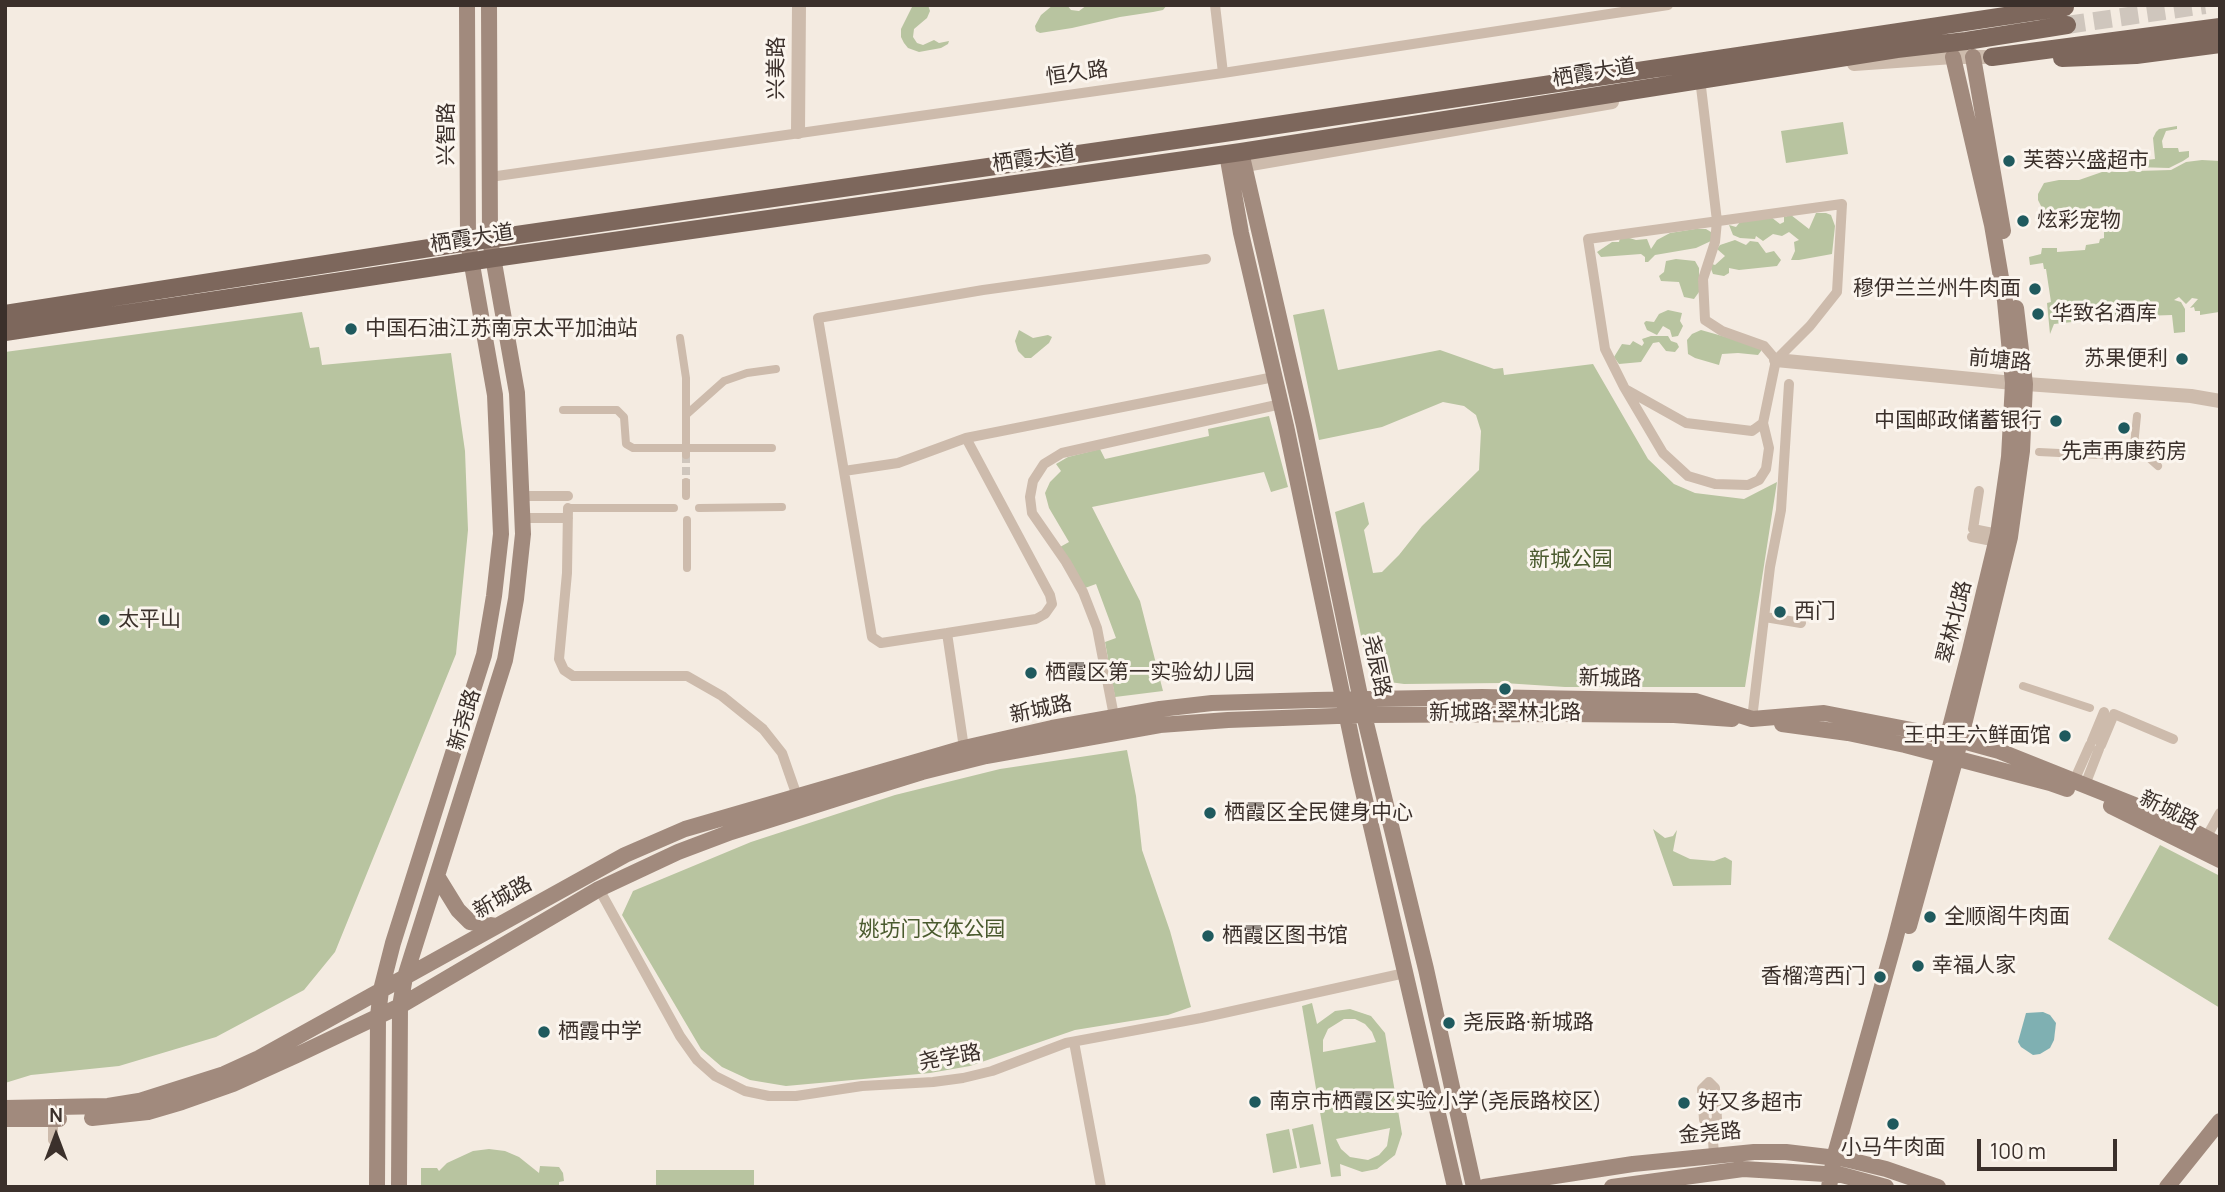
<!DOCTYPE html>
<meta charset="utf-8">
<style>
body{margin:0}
#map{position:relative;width:2225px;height:1192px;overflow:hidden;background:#f4ebe1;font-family:Manrope,sans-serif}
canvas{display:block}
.frame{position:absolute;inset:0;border:7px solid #3b302b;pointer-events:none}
.north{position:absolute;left:21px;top:1101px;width:70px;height:70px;-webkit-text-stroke:5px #fbf5ee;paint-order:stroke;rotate:0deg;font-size:19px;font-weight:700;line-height:28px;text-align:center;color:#3b302b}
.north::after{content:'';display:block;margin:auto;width:24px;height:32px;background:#3b302b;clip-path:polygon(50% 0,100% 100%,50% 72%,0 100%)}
.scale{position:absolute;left:1977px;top:1139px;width:140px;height:32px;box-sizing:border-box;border:4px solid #3b302b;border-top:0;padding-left:9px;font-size:21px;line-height:24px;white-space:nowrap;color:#3b302b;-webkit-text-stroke:5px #fbf5ee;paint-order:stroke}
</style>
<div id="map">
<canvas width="2225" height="1192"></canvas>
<div class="frame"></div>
<div class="north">N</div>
<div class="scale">100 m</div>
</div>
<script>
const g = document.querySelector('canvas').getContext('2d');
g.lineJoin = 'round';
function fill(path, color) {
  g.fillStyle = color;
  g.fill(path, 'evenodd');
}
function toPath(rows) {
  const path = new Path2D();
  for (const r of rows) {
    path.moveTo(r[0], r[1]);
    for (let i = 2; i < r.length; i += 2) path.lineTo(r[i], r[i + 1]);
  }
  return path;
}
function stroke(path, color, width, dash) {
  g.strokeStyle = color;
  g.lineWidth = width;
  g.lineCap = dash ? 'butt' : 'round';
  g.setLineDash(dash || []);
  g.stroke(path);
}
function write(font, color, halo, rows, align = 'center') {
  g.font = font + ' Manrope,"Noto Sans SC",sans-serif';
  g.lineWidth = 6;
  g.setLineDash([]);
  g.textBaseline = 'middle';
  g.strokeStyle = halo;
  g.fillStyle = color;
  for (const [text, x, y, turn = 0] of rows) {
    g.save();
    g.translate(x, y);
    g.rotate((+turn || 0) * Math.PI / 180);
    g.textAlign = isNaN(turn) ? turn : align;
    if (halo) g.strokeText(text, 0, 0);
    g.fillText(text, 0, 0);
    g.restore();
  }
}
fill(toPath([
 [913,5,928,5,930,11,927,18,914,29,913,37,917,43,923,45,934,40,939,43,949,41,948,44,941,48,919,52,908,48,904,43,901,37,901,29],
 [1053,5,1067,5,1071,10,1079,11,1087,5,1167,5,1163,10,1153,12,1120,17,1072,28,1040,33,1036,31,1035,26,1041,15],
 [1843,122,1848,154,1786,163,1781,131],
 [2177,126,2177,129,2166,131,2162,141,2163,148,2178,148,2179,152,2189,151,2189,157,2183,161,2169,168,2136,167,2125,170,2115,167,2114,163,2124,162,2123,156,2128,154,2145,152,2146,160,2155,159,2153,138,2156,132,2159,129],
 [2202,160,2220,161,2219,312,2200,315,2200,311,2195,311,2194,307,2190,308,2198,299,2192,298,2186,304,2179,297,2174,300,2181,302,2185,309,2185,332,2174,333,2172,315,2143,316,2143,314,2091,321,2085,321,2084,318,2073,319,2072,322,2054,324,2050,334,2047,303,2051,302,2046,269,2044,269,2043,263,2030,265,2029,257,2041,254,2042,248,2057,248,2057,252,2085,250,2086,245,2099,243,2100,239,2104,238,2104,225,2098,217,2087,211,2057,217,2050,215,2042,208,2038,200,2038,194,2044,183,2059,180,2079,180,2102,172,2171,170,2186,162],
 [1816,213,1826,213,1831,215,1835,226,1832,254,1799,260,1791,260,1795,251,1794,242,1799,240,1789,232,1782,236,1773,234,1763,241,1756,236,1755,239,1740,238,1733,235,1729,225,1736,227,1740,222,1771,217,1780,224,1784,222,1784,217,1791,215,1809,229],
 [1695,229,1706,229,1711,232,1711,241,1696,248,1655,255,1648,262,1645,262,1645,257,1641,254,1601,257,1597,252,1612,242,1619,242,1620,238,1626,237,1636,240,1647,239,1651,249,1657,240,1670,233],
 [1735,240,1746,245,1750,241,1758,242,1766,253,1774,251,1781,260,1777,266,1739,270,1729,268,1729,273,1724,276,1713,274,1711,269,1712,264,1715,265,1725,256,1717,249,1720,245],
 [1676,259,1695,261,1699,268,1699,292,1694,299,1684,297,1679,282,1661,281,1659,276,1664,272,1666,261],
 [1324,309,1338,370,1440,350,1494,369,1503,368,1504,375,1593,364,1648,459,1674,484,1695,493,1744,499,1777,482,1745,687,1565,687,1504,683,1404,684,1375,680,1368,669,1335,512,1364,502,1369,524,1364,530,1373,573,1382,572,1399,555,1422,526,1479,470,1481,431,1476,415,1464,406,1443,402,1382,427,1319,440,1293,315],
 [1668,310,1682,313,1680,321,1683,326,1678,336,1672,337,1670,330,1663,326,1657,335,1647,330,1644,323,1646,321,1654,322,1659,314],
 [302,312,310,348,319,347,322,365,451,353,465,451,468,530,456,654,335,952,304,990,216,1037,119,1066,31,1075,5,1083,5,352],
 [1019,330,1033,338,1048,335,1052,337,1049,343,1031,358,1025,358,1018,351,1015,341],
 [1701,330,1761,347,1761,351,1758,355,1738,353,1722,354,1719,365,1695,358,1688,354,1687,340,1692,334],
 [1651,336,1668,336,1671,341,1677,343,1679,347,1675,352,1666,351,1659,342,1653,343,1641,362,1619,364,1614,357,1622,344,1630,345,1633,341,1642,346,1644,343,1642,339],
 [1269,416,1288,487,1271,492,1264,472,1092,507,1140,601,1163,691,1115,697,1105,642,1116,638,1096,584,1085,588,1060,547,1069,542,1049,508,1045,493,1050,482,1061,471,1056,464,1068,457,1100,449,1105,459,1209,436,1208,429],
 [1127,750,1136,796,1142,850,1170,931,1191,1007,1168,1015,1075,1030,970,1066,930,1073,786,1086,750,1080,722,1067,701,1049,622,915,633,891,751,842,895,795,1000,769],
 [1653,829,1665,838,1673,836,1677,830,1673,851,1690,859,1714,861,1725,857,1732,861,1731,885,1673,886],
 [2160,845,2220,876,2220,1008,2108,939],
 [1312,1003,1317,1024,1335,1011,1350,1009,1371,1016,1385,1033,1402,1134,1395,1155,1377,1169,1362,1172,1340,1164,1341,1176,1331,1177,1302,1006],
 [1344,1019,1355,1019,1365,1024,1372,1032,1376,1042,1323,1052,1323,1040,1328,1029],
 [1390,1128,1387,1146,1379,1155,1368,1160,1350,1157,1341,1149,1336,1139],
 [1313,1124,1321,1164,1300,1168,1292,1129],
 [1289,1129,1297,1168,1273,1173,1266,1134],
 [489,1149,505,1151,519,1157,539,1173,540,1166,559,1167,563,1173,564,1181,559,1182,559,1187,421,1187,421,1168,437,1168,439,1171,447,1163,473,1151],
 [656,1170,754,1170,754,1187,656,1187]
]), '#b8c4a0');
fill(toPath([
 [2043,1012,2050,1015,2056,1023,2054,1040,2050,1048,2040,1054,2033,1055,2021,1047,2018,1042,2026,1013]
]), '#7fb0b2');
stroke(toPath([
 [686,455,686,482]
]), '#cfc6bd', 8, [8, 4]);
stroke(toPath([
 [2067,25,2205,5]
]), '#cfc6bd', 18, [18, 9]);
stroke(toPath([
 [680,338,686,378,686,455],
 [563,410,617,410,624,417,626,444,633,448,772,448],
 [687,414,724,381,747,373,776,369],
 [2134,445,2158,466],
 [2039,452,2120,456,2134,445,2137,416],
 [686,482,686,496],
 [568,508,674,508],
 [699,508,782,507],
 [687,520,687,568],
 [2023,686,2090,708]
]), '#cdbbac', 8);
stroke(toPath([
 [1215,5,1223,73],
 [1701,87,1717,221,1715,242,1703,279,1705,320,1722,331,1764,346,1776,360],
 [490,177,1223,73,1668,5],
 [1842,204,1837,292,1810,326,1776,360,1763,423,1769,448,1766,469,1759,480,1748,485,1715,484,1688,476,1663,453,1624,387,1605,349,1588,239,1842,204],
 [1627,390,1686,423,1752,431,1763,423],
 [844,471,898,463,966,438,1274,377],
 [1979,491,1973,529,1998,534],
 [521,496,568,496],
 [568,508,567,573,559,659,564,670,573,676,687,676,722,696,763,729,782,753,797,796],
 [522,518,568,518],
 [1972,537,1997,542],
 [1765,617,1801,623],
 [947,633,1036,619,1045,614,1052,604,1050,595,966,438],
 [1114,716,1097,628,1083,592,1066,562,1032,513,1030,497,1033,481,1044,464,1062,453,1281,404],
 [1752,719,1770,567,1781,510,1789,384],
 [2092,741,2104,712],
 [2101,745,2114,714,2173,739],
 [964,748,947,633,881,643,872,637,818,318,983,290,1206,259],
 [2074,781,2090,745],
 [2085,785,2099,749],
 [2206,838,2220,813],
 [599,889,680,1036,697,1060,715,1076,745,1091,769,1096,796,1096,862,1086,933,1082,963,1078,992,1071,1066,1043,1201,1018,1405,973],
 [1074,1042,1101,1187],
 [53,1119,53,1140],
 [1712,1126,1704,1120,1702,1089,1709,1082,1715,1088,1717,1119,1712,1126,1714,1155]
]), '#cdbbac', 10);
stroke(toPath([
 [1854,64,1953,57,1992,57],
 [798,132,799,5],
 [1245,165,1612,102],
 [1776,360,2013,383,2191,396,2220,401]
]), '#cdbbac', 14);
stroke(toPath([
 [1973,57,2003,231],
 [1241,152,1304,426,1364,715,1426,969,1474,1187],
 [1227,154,1241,233,1286,426,1359,774,1455,1187],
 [1782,724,1848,733,1905,745,2050,783,2067,789],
 [2111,806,2220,860],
 [437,876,458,910,470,922,496,926],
 [1909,926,1956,757,2010,537,2022,451,2025,384,2016,308],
 [5,1108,108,1106,139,1101,224,1074,259,1058,625,855,685,829,964,748,1052,728,1160,709,1212,703,1315,700,1482,697,1695,701,1752,719,1824,713,1948,737,1999,751,2172,820,2220,845],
 [92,1118,148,1112,182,1102,233,1084,297,1055,400,1006,599,889,678,852,731,832,854,793,922,772,986,756,1160,725,1228,720,1364,715,1563,714,1674,715,1732,719],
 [5,1119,59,1119],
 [377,1187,378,1016,381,990,393,943,484,655,494,596,501,534,495,395,468,242,467,5],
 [399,1187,400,1006,405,977,505,660,516,599,523,534,517,393,490,240,489,5],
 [1484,1187,1633,1164,1754,1152,1786,1152,1845,1159,1886,1169,1938,1187],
 [1612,1187,1743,1169,1842,1175,1886,1187],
 [1829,1187,1834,1158,1895,940,1970,650,1998,534,2009,457,2013,383,2005,301,1992,225,1953,57],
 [2167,1187,2220,1121]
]), '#a18a7d', 16);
stroke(toPath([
 [1992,57,2220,27],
 [2062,58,2136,55,2220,44],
 [5,314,468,242,1224,133,2065,7],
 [5,332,494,258,1241,152,1897,49,1966,41,2067,25]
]), '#7d675c', 18);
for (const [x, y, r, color] of [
 [2009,161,7,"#1f5a5e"],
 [2023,221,7,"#1f5a5e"],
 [2035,289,7,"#1f5a5e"],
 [2038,314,7,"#1f5a5e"],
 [351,329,7,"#1f5a5e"],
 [2182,359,7,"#1f5a5e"],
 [2056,421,7,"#1f5a5e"],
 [2124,428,7,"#1f5a5e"],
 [1780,612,7,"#1f5a5e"],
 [104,620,7,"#1f5a5e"],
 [1031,673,7,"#1f5a5e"],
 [1505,689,7,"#1f5a5e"],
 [2065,736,7,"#1f5a5e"],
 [1210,813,7,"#1f5a5e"],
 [1930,917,7,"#1f5a5e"],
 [1208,936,7,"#1f5a5e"],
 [1918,966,7,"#1f5a5e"],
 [1880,977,7,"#1f5a5e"],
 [1449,1023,7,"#1f5a5e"],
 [544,1032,7,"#1f5a5e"],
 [1255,1102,7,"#1f5a5e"],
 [1684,1103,7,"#1f5a5e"],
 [1893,1124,7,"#1f5a5e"]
]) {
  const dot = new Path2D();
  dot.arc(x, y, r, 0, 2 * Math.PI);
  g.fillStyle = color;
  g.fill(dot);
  stroke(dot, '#fbf5ee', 2.5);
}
write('21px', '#3b302b', '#fbf5ee', [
 ["兴美路",777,68,-90],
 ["栖霞大道",1594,73,-9],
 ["恒久路",1077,74,-8],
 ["兴智路",447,134,-90],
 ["栖霞大道",1034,159,-8],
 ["栖霞大道",472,239,-9],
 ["前塘路",2000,361,5],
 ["翠林北路",1955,622,-76],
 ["尧辰路",1376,666,78],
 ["新城路",1610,679,1],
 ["新城路",1041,710,-12],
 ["新尧路",465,720,-73],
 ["新城路",2169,811,26],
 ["新城路",503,898,-29],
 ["尧学路",950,1058,-10],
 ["金尧路",1710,1134,-5]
]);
write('21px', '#3b302b', '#fbf5ee', [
 ["芙蓉兴盛超市",2023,161],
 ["炫彩宠物",2037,221],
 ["穆伊兰兰州牛肉面",2021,289,"right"],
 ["华致名酒库",2052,314],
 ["中国石油江苏南京太平加油站",365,329],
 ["苏果便利",2168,359,"right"],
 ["中国邮政储蓄银行",2042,421,"right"],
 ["先声再康药房",2124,452,"center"],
 ["西门",1794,612],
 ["太平山",118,620],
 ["栖霞区第一实验幼儿园",1045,673],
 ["新城路·翠林北路",1505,713,"center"],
 ["王中王六鲜面馆",2051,736,"right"],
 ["栖霞区全民健身中心",1224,813],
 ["全顺阁牛肉面",1944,917],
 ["栖霞区图书馆",1222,936],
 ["幸福人家",1932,966],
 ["香榴湾西门",1866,977,"right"],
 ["尧辰路·新城路",1463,1023],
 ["栖霞中学",558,1032],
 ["南京市栖霞区实验小学(尧辰路校区)",1269,1102],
 ["好又多超市",1698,1103],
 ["小马牛肉面",1893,1148,"center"]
], 'left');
write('21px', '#4a5a2e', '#fbf5ee', [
 ["新城公园",1571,560],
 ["姚坊门文体公园",932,930]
]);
</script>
